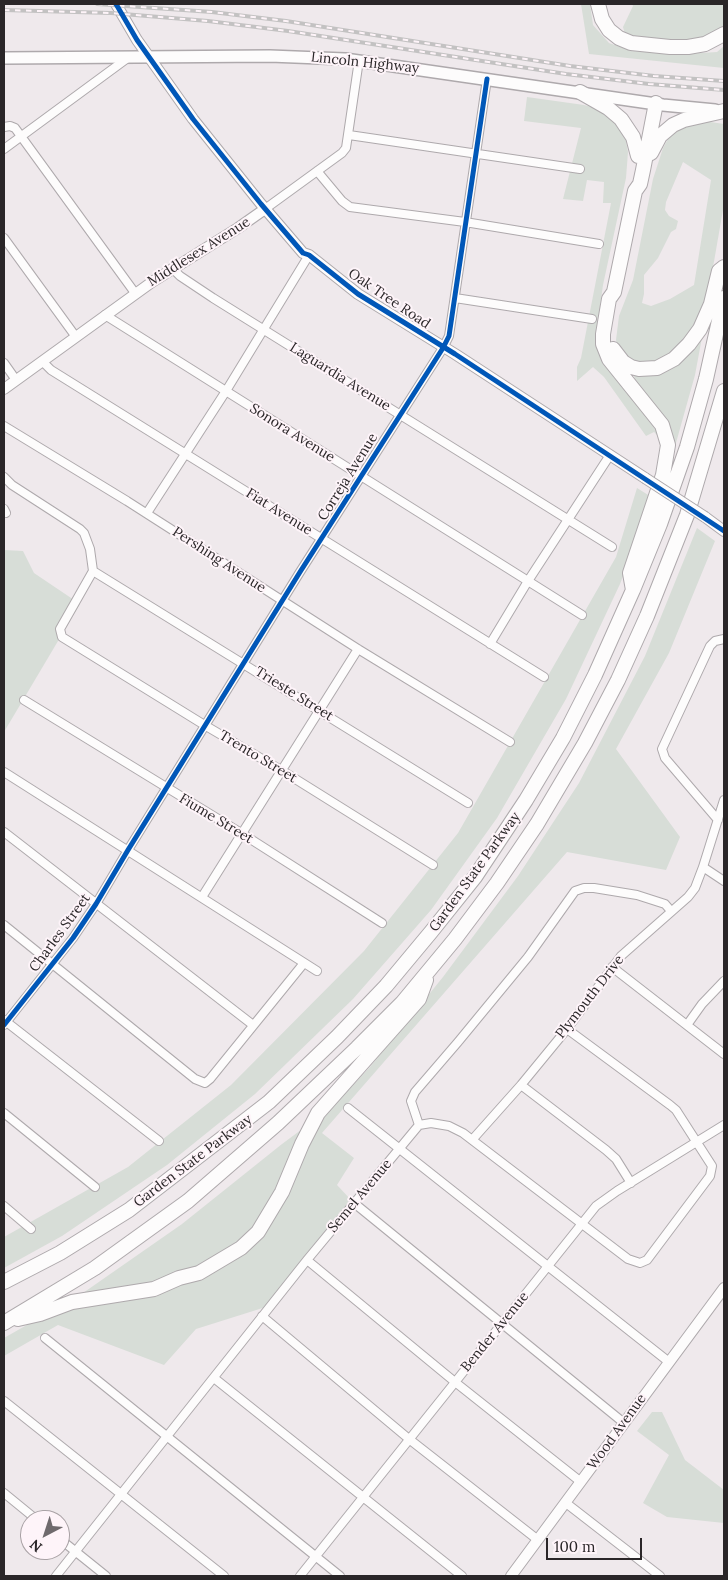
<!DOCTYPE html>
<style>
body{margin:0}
#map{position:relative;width:728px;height:1580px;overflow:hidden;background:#efe9ec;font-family:Lora,serif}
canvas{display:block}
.frame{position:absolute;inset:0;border:5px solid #2a2628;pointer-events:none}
.north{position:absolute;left:20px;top:1510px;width:50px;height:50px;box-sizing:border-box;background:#fef4f9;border:1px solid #a9a2a5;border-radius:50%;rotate:220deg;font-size:14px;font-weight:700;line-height:20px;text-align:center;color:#2a2628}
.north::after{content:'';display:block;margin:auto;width:18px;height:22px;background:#6f6a6d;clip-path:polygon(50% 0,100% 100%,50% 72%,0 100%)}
.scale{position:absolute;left:546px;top:1538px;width:96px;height:22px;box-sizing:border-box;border:2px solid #2a2628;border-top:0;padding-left:6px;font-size:15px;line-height:18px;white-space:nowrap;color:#2a2628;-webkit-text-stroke:4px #fef4f9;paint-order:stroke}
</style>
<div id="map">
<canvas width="728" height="1580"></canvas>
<div class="frame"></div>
<div class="north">N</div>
<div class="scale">100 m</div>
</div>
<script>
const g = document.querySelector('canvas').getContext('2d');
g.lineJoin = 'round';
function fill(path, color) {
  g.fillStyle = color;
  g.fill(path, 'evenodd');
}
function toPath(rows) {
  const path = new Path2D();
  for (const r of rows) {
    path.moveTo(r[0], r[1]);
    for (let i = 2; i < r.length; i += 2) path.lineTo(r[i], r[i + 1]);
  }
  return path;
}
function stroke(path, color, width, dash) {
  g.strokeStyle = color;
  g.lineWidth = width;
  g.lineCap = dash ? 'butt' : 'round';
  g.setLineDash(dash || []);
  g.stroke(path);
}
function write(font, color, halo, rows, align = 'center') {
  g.font = font + ' Lora,serif';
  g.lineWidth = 4;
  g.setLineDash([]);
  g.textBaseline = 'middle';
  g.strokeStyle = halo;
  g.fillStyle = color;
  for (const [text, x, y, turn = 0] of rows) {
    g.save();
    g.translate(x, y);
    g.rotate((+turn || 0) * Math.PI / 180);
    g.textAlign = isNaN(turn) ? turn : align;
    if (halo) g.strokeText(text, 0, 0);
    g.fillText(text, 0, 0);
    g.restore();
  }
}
fill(toPath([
 [581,4,590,4,593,25,609,43,632,51,686,54,717,52,724,46,724,68,589,54],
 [632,4,724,4,724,29,694,40,651,41,625,34,623,27,633,6],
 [527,97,584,105,607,111,624,131,628,152,626,178,603,285,599,314,598,333,654,422,659,437,654,432,646,436,604,377,593,367,577,381,577,367,581,358,611,203,603,203,604,182,587,180,583,201,563,199,581,128,524,121],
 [690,119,724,124,724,204,708,296,689,337,668,358,646,365,626,358,617,346,616,340,619,316,633,280,653,179,663,148,672,132],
 [683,162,711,180,694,285,670,299,651,306,642,303,644,294,644,275,658,258,671,232,676,229,678,221,669,216,665,210,666,202],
 [703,332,695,375,674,450,663,420,635,380,634,376,642,374],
 [637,488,653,498,620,584,566,699,497,818,431,910,353,999,255,1094,167,1165,62,1236,4,1268,4,1237,128,1167,231,1085,364,951,458,833,616,557],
 [697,528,715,541,669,653,616,749,680,837,666,870,567,852,322,1133,354,1158,337,1185,352,1201,269,1306,196,1329,164,1365,58,1325,4,1356,4,1338,83,1293,182,1224,282,1144,332,1107,370,1067,443,977,518,876,579,783,645,656],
 [4,550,23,551,34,573,80,604,4,732],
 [652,1412,662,1412,685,1460,724,1490,724,1523,667,1517,643,1503,669,1455,637,1431]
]), '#d7ddd7');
const minor = toPath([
 [4,127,10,126,15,128,135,293],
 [349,135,580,169],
 [4,149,129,57],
 [317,171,342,201,350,207,465,222,599,244],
 [265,209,342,153,346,148,359,60],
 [4,238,76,337],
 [172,268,180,276,213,298,612,547],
 [455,298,592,319],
 [105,315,582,615],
 [42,361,51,370,544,677],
 [4,363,16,380],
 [4,426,127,501,358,649,510,742],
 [4,477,12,485,80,529,84,533,90,549,93,571,60,629,62,637,206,726,281,770,433,865],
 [4,509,6,513],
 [147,513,226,391,309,255],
 [93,571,468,803],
 [490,644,528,581,610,455],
 [24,700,241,833,382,923],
 [4,772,317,971],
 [718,820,665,758,662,749,710,646,715,641,724,639],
 [4,832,253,1025],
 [703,867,724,881],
 [202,897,358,649],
 [4,925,195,1079,205,1083,210,1079,304,963],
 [612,967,724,1054],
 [4,1020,159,1141],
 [4,1025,73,938,96,904,128,850,300,572,443,348,449,336,487,79],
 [687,1025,702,1004,724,981],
 [521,1085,606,1150,616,1159,631,1183],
 [348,1108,669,1362],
 [4,1113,95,1187],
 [419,1125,431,1123,449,1126,463,1133,628,1259,640,1263,647,1260,710,1176,712,1166,676,1110,670,1105,567,1029],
 [419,1125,411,1101,415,1092,458,1042,528,957,575,891,584,888,594,888,637,895,665,904,671,911],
 [472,1140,521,1085,567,1029,621,956,688,897,695,888,703,867,724,800],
 [354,1203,624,1423],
 [4,1206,31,1229],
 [307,1260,455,1382,581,1482],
 [262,1316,409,1439,538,1540],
 [45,1338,340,1576],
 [214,1378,462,1576],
 [4,1401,224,1576],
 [4,1493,37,1520],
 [566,1503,660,1576],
 [60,1539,106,1576],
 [56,1576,307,1260,419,1125],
 [300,1576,596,1206,617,1191,724,1125]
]);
const tertiary = toPath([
 [116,4,137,40,193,119,261,204,303,253,309,255,358,294,455,354,645,478],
 [4,389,152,282,238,228,265,209],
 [705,517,724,531],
 [511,1576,724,1288]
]);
const secondary = toPath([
 [4,58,270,56,345,59,663,105,715,110]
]);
const motorway = toPath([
 [598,4,602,19,609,30,619,38,631,43,670,47,688,47,705,44,724,34],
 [580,92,608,108,621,119,633,137,638,156],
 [651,153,660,136,673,125,684,120,724,111],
 [613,349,623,362,631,367,639,369,657,368,674,359,689,344,700,329,711,304,719,271,724,267],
 [633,590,630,573,663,475,668,445,662,425,609,359,603,344,603,334,609,299,614,292,635,191,640,184,643,170,656,103],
 [4,1282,60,1253,129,1210,269,1102,337,1037,386,986,431,932,475,877,526,800,563,738,595,675,633,590,660,524,687,447,706,379,724,298],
 [18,1319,40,1314,72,1302,154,1289,179,1278,199,1273,241,1248,258,1232,282,1192,302,1144,318,1113,419,999,426,980],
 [4,1323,95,1268,188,1201,278,1123,357,1048,402,1003,455,939,497,883,537,824,585,743,618,680,647,616,687,515,724,391]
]);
stroke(minor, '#aea9ac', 10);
stroke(tertiary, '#aea9ac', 12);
stroke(secondary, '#aea9ac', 14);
stroke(motorway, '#aea9ac', 16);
stroke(minor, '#fdfcfc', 8);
stroke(tertiary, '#fdfcfc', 10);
stroke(secondary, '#fdfcfc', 11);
stroke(motorway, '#fdfcfc', 14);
const rail = toPath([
 [97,4,212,12,286,21,570,66,654,76,724,81],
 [4,10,111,13,208,21,288,31,566,74,649,84,724,90]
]);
stroke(rail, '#c3c2c2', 4);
stroke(rail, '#fef4f9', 2, [5.5]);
const tertiaryBridge = toPath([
 [645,478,705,517]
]);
stroke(tertiaryBridge, '#aea9ac', 12, []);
stroke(tertiaryBridge, '#fdfcfc', 10);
stroke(toPath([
 [116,4,137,40,193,119,261,204,303,253,309,255,358,294,455,354,724,531],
 [4,1025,73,938,96,904,128,850,300,572,443,348,449,336,487,79]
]), '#0057b8', 5);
write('14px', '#2a2628', '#fef4f9', [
 ["Lincoln Highway",365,63,6],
 ["Middlesex Avenue",199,252,-32],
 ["Oak Tree Road",389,299,34],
 ["Laguardia Avenue",340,377,32],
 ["Sonora Avenue",292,433,32],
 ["Correja Avenue",348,477,-58],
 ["Fiat Avenue",279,512,32],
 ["Pershing Avenue",219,560,33],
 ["Trieste Street",294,694,32],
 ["Trento Street",258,757,31],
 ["Fiume Street",216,819,31],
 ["Garden State Parkway",475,872,-54],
 ["Charles Street",60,933,-54],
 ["Plymouth Drive",590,997,-52],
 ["Garden State Parkway",193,1161,-37],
 ["Semel Avenue",360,1196,-50],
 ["Bender Avenue",495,1332,-51],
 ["Wood Avenue",617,1432,-54]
]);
</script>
